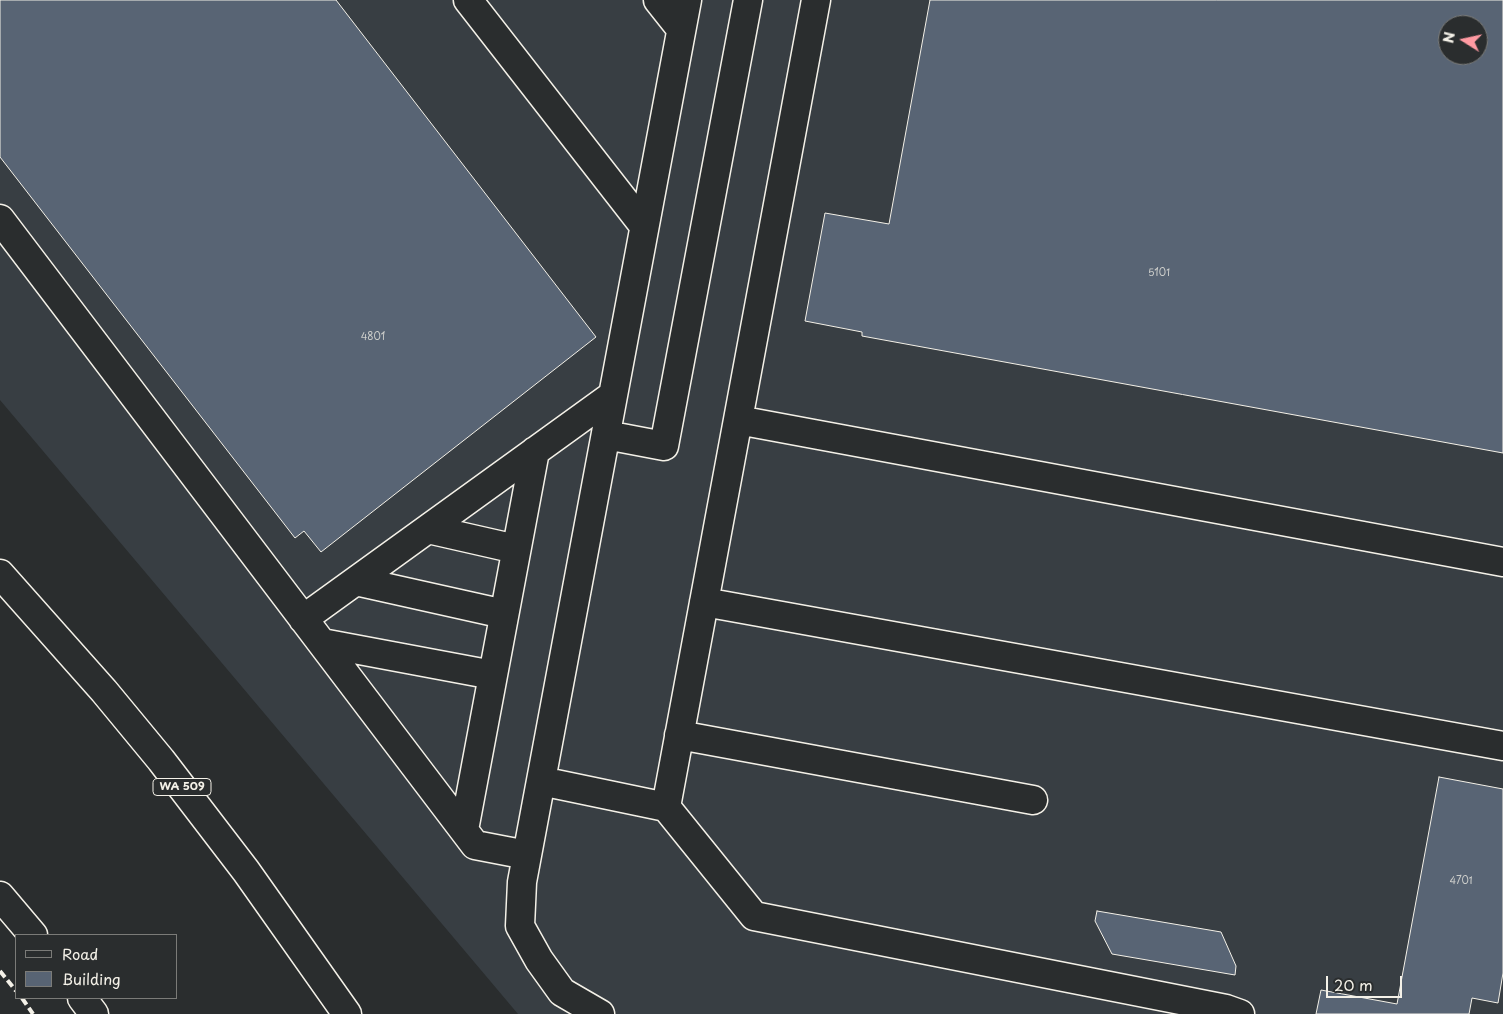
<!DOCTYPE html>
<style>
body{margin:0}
#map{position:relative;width:1503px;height:1014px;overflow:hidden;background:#2a2d2e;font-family:"Playpen Sans",sans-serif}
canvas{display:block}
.legend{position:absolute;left:15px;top:934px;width:162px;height:65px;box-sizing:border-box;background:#2a2d2e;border:1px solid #7b7b78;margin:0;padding:6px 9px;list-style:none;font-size:15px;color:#f4f1e8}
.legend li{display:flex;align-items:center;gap:10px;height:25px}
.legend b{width:25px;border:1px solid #7b7b78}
.north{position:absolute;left:1438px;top:15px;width:50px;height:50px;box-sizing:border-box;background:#2a2d2e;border:1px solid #7b7b78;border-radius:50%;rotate:280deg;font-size:14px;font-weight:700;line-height:20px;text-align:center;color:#f4f1e8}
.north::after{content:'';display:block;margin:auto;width:18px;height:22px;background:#ff9aa2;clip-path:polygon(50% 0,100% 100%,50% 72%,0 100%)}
.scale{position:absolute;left:1326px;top:976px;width:76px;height:22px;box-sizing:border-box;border:2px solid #f4f1e8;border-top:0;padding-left:6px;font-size:15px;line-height:18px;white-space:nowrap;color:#f4f1e8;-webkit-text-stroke:4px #2a2d2e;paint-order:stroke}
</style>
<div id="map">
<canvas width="1503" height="1014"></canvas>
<ul class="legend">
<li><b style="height:6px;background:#2a2d2e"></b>Road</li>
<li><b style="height:14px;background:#586474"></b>Building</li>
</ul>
<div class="north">N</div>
<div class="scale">20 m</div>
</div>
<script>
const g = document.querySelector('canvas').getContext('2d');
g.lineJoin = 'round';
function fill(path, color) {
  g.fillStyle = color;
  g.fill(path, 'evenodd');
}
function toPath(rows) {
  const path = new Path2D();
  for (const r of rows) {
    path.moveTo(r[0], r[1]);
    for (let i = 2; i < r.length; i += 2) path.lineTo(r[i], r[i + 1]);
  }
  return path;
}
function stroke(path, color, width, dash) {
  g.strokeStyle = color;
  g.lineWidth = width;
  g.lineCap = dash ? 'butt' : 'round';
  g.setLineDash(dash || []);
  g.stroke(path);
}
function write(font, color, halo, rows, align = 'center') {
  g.font = font + ' "Playpen Sans",sans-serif';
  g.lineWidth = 5;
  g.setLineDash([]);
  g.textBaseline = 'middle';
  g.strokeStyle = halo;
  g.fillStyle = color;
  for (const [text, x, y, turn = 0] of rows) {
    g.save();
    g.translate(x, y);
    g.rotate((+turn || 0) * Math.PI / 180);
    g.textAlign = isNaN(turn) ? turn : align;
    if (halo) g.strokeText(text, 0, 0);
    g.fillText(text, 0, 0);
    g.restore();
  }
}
fill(toPath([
 [0,0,1503,0,1503,1014,518,1014,0,400],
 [1448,25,1478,25,1478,55,1448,55]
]), '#383e43');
const building = toPath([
 [0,0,336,0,596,337,321,552,304,531,295,538,0,157,0,0],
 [930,0,1503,0,1503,453,862,336,862,332,805,321,825,213,889,224,930,0],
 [1448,25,1478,25,1478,55,1448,55,1448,25],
 [1439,777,1503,789,1503,973,1498,1003,1472,998,1469,1014,1316,1014,1321,990,1397,1004,1439,777],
 [1097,911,1221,932,1236,966,1235,975,1112,954,1095,921,1097,911]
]);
fill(building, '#586474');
stroke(building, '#f4f1e8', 1);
const minor = toPath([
 [468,0,644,226],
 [658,0,681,29],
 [816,0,666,807,754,916,1226,1009,1240,1014],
 [0,219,475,845,527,855],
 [738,420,1503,562],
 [606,435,664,446,748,0],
 [428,529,516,549],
 [356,581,504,614],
 [704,602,1503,746],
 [303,619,613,395],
 [322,643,493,675],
 [679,735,1033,800],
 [541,781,666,807],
 [464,830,535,451],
 [600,1014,562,992,539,960,520,926,522,882,687,0]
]);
const highway = toPath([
 [0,574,104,691,161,760,246,871,347,1014],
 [0,896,33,935],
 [82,998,94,1014]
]);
stroke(minor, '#f4f1e8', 31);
stroke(highway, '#f4f1e8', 31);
stroke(minor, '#2a2d2e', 28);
stroke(highway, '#2a2d2e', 28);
stroke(toPath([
 [0,971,16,991],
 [22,998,33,1014]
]), '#f4f1e8', 4, [8, 4]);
write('10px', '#cdcecb', null, [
 ["5101",1159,273],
 ["4801",373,337],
 ["4701",1461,881]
]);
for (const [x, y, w] of [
 [182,787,58]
]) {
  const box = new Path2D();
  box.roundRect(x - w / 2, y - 8.5, w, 17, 4);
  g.fillStyle = '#2a2d2e';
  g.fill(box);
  stroke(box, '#f4f1e8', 1);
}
write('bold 11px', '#f4f1e8', null, [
 ["WA 509",182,787]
]);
</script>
